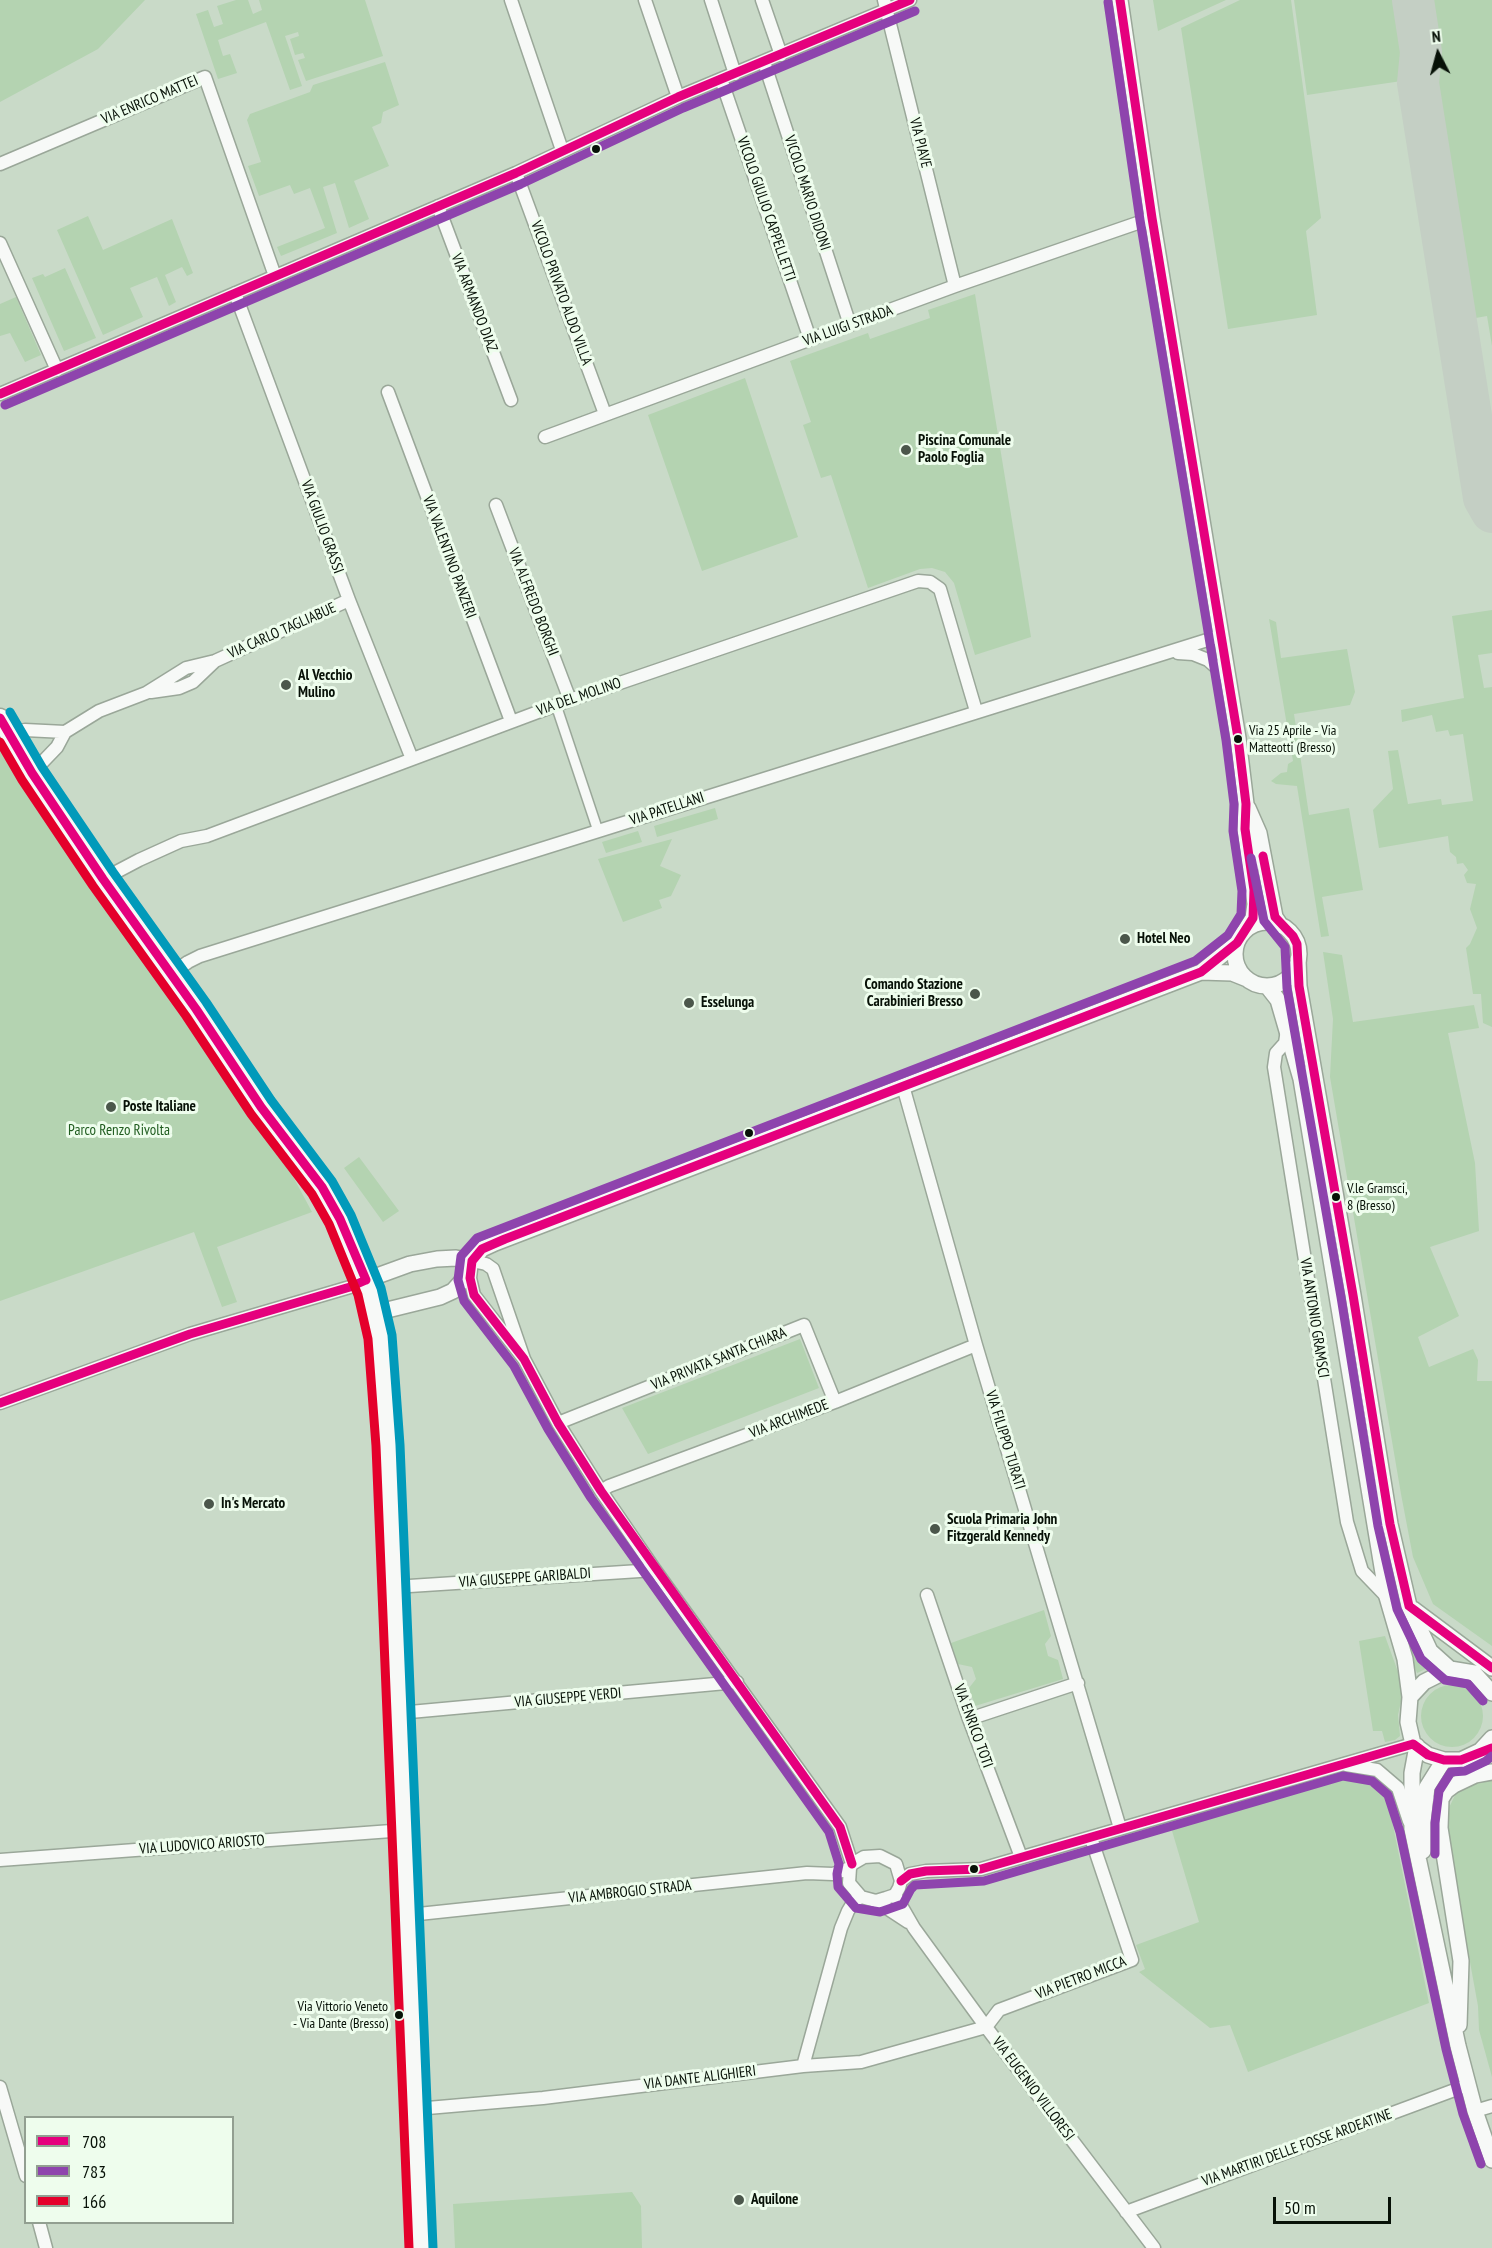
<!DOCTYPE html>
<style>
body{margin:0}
#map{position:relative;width:1492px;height:2248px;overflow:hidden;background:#c9dac8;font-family:"PT Sans Narrow",sans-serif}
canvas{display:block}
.legend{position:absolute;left:24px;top:2116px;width:210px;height:108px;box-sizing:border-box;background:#eefded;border:2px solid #929f91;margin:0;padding:8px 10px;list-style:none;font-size:18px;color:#071107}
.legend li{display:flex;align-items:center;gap:12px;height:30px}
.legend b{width:30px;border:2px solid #929f91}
.north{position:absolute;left:1408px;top:24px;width:60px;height:60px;-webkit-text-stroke:4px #eefded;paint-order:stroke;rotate:354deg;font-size:16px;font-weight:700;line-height:24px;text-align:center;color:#071107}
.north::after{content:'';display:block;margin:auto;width:21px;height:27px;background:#071107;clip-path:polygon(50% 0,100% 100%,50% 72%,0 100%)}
.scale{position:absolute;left:1273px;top:2197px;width:118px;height:27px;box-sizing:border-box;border:3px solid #071107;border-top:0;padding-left:8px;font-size:18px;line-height:21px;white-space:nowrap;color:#071107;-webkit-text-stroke:4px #eefded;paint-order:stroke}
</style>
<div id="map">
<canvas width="1492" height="2248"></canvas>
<ul class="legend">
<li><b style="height:8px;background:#e5007d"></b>708</li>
<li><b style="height:8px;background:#8e44ad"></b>783</li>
<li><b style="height:8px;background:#e4002b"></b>166</li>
</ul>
<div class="north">N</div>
<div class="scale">50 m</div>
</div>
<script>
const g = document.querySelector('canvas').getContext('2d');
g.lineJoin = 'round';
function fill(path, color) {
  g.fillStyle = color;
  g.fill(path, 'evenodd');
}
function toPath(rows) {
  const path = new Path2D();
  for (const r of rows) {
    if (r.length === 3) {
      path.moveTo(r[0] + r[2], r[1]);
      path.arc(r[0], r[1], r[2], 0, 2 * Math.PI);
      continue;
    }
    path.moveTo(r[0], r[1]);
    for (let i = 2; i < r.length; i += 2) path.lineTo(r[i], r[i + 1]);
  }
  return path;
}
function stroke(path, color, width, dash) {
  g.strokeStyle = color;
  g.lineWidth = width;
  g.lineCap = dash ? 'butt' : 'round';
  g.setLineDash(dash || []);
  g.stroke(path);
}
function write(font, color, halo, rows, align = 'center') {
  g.font = font + ' "PT Sans Narrow",sans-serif';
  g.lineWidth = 6;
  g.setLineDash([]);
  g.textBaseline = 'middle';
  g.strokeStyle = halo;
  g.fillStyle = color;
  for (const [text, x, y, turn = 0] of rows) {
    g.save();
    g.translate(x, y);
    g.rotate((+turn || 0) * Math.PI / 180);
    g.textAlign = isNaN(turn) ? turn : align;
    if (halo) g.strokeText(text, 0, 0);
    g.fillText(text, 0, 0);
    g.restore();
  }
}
fill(toPath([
 [0,0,145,0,98,49,0,102],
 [236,0,248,0,253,14,262,10,259,0,365,0,383,56,306,81,298,60,305,58,303,53,295,55,290,39,299,36,298,32,285,36,302,86,290,90,266,22,218,40,223,56,230,54,237,73,218,79,196,14,208,10,214,27,223,24,217,6],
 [1153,0,1226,0,1158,31],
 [1240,0,1291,0,1321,218,1306,231,1317,315,1228,329,1181,28],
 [1294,0,1403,0,1415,79,1307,95],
 [1422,0,1492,0,1492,346,1487,316,1470,319],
 [385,62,399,105,383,112,381,123,372,127,389,166,354,181,369,219,349,228,335,183,323,187,337,233,281,256,277,247,325,228,310,188,294,194,290,185,259,196,248,166,261,162,247,120,250,114,310,92,313,85],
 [88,216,103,250,172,219,193,273,187,276,182,267,165,275,176,302,169,306,157,277,130,288,143,317,103,335,57,230],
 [65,268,96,338,64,351,32,278,43,274,45,277],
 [975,294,1031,637,975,655,954,583,945,572,932,568,920,569,868,588,831,475,821,478,803,425,811,422,790,361,868,333,870,339,930,318,928,310],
 [16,297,41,355,25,362,10,333,0,336,0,304],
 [745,378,798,537,702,571,648,415],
 [1492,610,1492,653,1478,655,1484,688,1492,687,1492,1027,1483,1023,1481,994,1473,994,1466,948,1470,944,1477,928,1470,909,1476,884,1467,883,1464,875,1468,870,1463,863,1457,864,1456,857,1450,852,1448,836,1379,848,1373,810,1393,789,1388,751,1398,750,1408,804,1441,799,1442,805,1473,801,1463,734,1450,736,1448,730,1436,732,1432,715,1402,722,1401,710,1464,698,1452,616],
 [1269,619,1276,622,1281,658,1347,649,1355,692,1350,705,1294,714,1309,815,1349,808,1363,890,1322,897,1329,936,1321,937,1297,786,1276,784,1271,781,1281,773,1287,772,1288,764,1293,761],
 [0,747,265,1132,290,1171,312,1212,217,1247,237,1302,222,1307,194,1232,0,1301],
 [715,808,718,819,657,837,654,826],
 [638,831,642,842,606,853,602,842],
 [672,839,660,866,681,875,671,896,659,900,662,908,623,922,598,859],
 [1323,952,1342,955,1353,1022,1474,1005,1479,1028,1448,1033,1475,1163,1479,1231,1430,1247,1459,1316,1418,1337,1429,1367,1473,1349,1478,1360,1477,1381,1492,1381,1492,1646,1433,1604,1413,1557,1401,1494,1330,1077,1333,1019],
 [359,1157,399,1211,383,1222,344,1168],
 [800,1339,819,1388,648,1454,622,1408],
 [1044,1610,1051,1636,1045,1644,1048,1656,1058,1660,1063,1679,975,1706,969,1688,976,1679,972,1667,958,1664,951,1643],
 [1407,1624,1425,1654,1436,1664,1417,1673,1400,1626],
 [1385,1636,1402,1683,1403,1692,1398,1715,1400,1736,1395,1740,1385,1742,1382,1731,1373,1731,1359,1641],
 [1452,1716,31],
 [1340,1771,1359,1776,1377,1785,1388,1801,1429,2003,1248,2072,1230,2025,1210,2028,1139,1972,1145,1969,1136,1945,1199,1922,1170,1824],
 [1492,1779,1492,2077,1479,2030,1478,2006,1447,1836,1446,1814,1457,1791,1473,1783],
 [632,2192,641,2206,642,2248,455,2248,453,2204]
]), '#b4d3b1');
stroke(toPath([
 [1413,0,1421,52,1418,83,1484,498,1492,512]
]), '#c4cfc4', 42);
const pedestrian = toPath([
 [556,705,598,831]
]);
const minor = toPath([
 [511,0,562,150],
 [645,0,678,97],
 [711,0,735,74],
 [762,0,781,55],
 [884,0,955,286],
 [764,62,850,325],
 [721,79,810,339],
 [0,164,205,77,275,276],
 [516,173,605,414],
 [438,206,511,400],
 [0,243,57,370],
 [235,293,349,600,412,759],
 [388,392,511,721],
 [0,394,516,173,678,97,910,0],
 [545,437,955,286,1152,218],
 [496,505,570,700],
 [1178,653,1193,654,1208,660,1227,677],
 [151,692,179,688,193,682,214,662],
 [9,733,25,730,65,732],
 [32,773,57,747,65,732,99,711,146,693,186,668,215,661,349,600],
 [103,879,139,860,181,841,207,836,570,700,918,581,930,582,940,589,976,711],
 [171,974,188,962,200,956,1220,636],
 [1287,1030,1285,1043,1276,1053,1274,1067,1347,1522,1362,1571,1387,1597],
 [903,1086,976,1345,1120,1828],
 [524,1359,474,1295,470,1278,472,1261,486,1264,493,1269,524,1359,558,1423,601,1491,655,1570,840,1827,852,1864],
 [0,1403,190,1334,350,1287,366,1280],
 [558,1423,804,1325,835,1402],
 [601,1491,609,1486,835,1402,976,1345],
 [394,1587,655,1570],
 [927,1595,969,1719,1021,1857],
 [399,1713,737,1682],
 [969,1719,1078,1683],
 [1346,1765,1377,1770,1398,1788,1409,1821],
 [880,1856,896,1864,901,1881,899,1888,895,1895,886,1898,876,1901,861,1897,849,1883,850,1868,852,1864,864,1857,880,1856],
 [0,1860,405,1830],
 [901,1881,910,1874,926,1871,981,1869,1413,1744],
 [895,1895,914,1928,986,2027,1154,2248],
 [876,1901,908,1922],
 [409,1915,807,1873,833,1874,850,1868],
 [986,2027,999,2010,1132,1960,1091,1838],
 [803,2066,861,2062,986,2027],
 [0,2087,26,2176],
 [416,2109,543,2098,803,2066,841,1928,848,1911,854,1901,861,1897],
 [1475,2111,1492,2106],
 [1126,2212,1468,2085],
 [39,2222,46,2248]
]);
const tertiary = toPath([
 [1120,0,1152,218,1238,738,1246,804,1245,829,1255,904,1253,918,1244,932],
 [1248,808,1259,833,1275,917,1281,926],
 [1267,954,32],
 [1298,959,1299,986,1353,1295,1390,1524,1409,1606,1430,1651,1450,1669],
 [1201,972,1232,973,1247,979],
 [1267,986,1278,1000,1301,1079,1387,1597,1405,1659,1410,1697],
 [366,1280,410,1264,437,1259,456,1258,472,1261],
 [375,1313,440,1297,453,1291,461,1282,472,1261,482,1249,495,1243,1201,972,1237,943],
 [1413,1609,1492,1668],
 [1492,1693,1474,1673,1450,1669,1424,1682,1410,1697,1408,1722,1413,1744,1428,1755,1444,1760,1461,1760,1480,1751,1492,1738],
 [1417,1746,1412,1773,1412,1829,1458,2046,1475,2111,1492,2160],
 [1423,1851,1423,1822,1427,1787,1444,1760],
 [1459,2025,1461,1961,1440,1828,1441,1799,1446,1791,1454,1785,1475,1775,1492,1772]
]);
const secondary = toPath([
 [0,718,32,773,103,879,196,1009,261,1107,322,1187,340,1219,369,1291,380,1337,388,1445,421,2248]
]);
stroke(pedestrian, '#9aa799', 12);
stroke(minor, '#9aa799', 15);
stroke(tertiary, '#9aa799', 18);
stroke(secondary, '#9aa799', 21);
stroke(pedestrian, '#f7f9f7', 9);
stroke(minor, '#f7f9f7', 12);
stroke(tertiary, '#f7f9f7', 15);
stroke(secondary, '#f7f9f7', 18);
stroke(toPath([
 [0,394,516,173,678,97,910,0],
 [0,718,32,773,103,879,196,1009,261,1107,322,1187,340,1219,366,1280],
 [1263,856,1275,917,1293,936,1297,944,1299,986,1353,1295,1390,1524,1409,1606],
 [0,1403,190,1334,350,1287,366,1280],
 [1409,1606,1492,1668],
 [1413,1744,1428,1755,1444,1760,1461,1760,1492,1748],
 [852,1864,840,1827,601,1491,558,1423,524,1359,474,1295,470,1278,472,1261,482,1249,505,1239,1201,972,1237,943,1253,918,1254,890,1245,829,1246,804,1238,738,1152,218,1120,0],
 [901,1881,910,1874,926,1871,981,1869,1413,1744]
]), '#e5007d', 9);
stroke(toPath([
 [1108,2,1140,220,1226,740,1234,804,1233,831,1242,891,1241,914,1228,935,1195,961,477,1238,461,1256,458,1280,464,1301,514,1366,548,1429,591,1498,829,1832,839,1864,837,1874,838,1887,856,1908,880,1912,903,1904,911,1889,915,1885,984,1881,1343,1776,1372,1781,1388,1795,1400,1832,1446,2049,1463,2114,1481,2164],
 [5,405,521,184,683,108,915,11],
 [1251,858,1264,921,1285,947,1287,988,1341,1297,1378,1526,1397,1609,1421,1659,1445,1680,1468,1684,1483,1701],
 [1435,1854,1435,1823,1439,1791,1451,1772,1465,1771,1486,1761,1492,1756]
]), '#8e44ad', 9);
stroke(toPath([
 [0,742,22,780,93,886,186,1016,251,1114,312,1194,329,1224,358,1295,368,1339,376,1446,409,2248]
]), '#e4002b', 9);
stroke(toPath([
 [10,712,42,767,113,872,206,1002,271,1100,332,1181,351,1215,381,1288,392,1335,400,1445,433,2248]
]), '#019aba', 9);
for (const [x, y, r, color] of [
 [596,149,5,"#071107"],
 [906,450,6,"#4b574b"],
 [286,685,6,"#4b574b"],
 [1238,739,5,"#071107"],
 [1125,939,6,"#4b574b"],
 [975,994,6,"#4b574b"],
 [689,1003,6,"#4b574b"],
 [111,1107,6,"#4b574b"],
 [749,1133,5,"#071107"],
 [1336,1197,5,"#071107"],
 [209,1504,6,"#4b574b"],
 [935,1529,6,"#4b574b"],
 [974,1869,5,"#071107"],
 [399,2015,5,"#071107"],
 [739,2200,6,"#4b574b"]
]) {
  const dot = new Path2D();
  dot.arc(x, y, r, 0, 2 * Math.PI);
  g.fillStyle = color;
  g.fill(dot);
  stroke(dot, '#eefded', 2);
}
write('14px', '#071107', '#eefded', [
 ["Via 25 Aprile - Via",1249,731],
 ["Matteotti (Bresso)",1249,748],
 ["V.le Gramsci,",1347,1189],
 ["8 (Bresso)",1347,1206],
 ["Via Vittorio Veneto",388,2007,"right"],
 ["- Via Dante (Bresso)",388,2024,"right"]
], 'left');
write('15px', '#071107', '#eefded', [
 ["VIA ENRICO MATTEI",150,100,-23],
 ["VIA PIAVE",920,143,76],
 ["VICOLO MARIO DIDONI",807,193,72],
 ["VICOLO GIULIO CAPPELLETTI",766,209,71],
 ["VICOLO PRIVATO ALDO VILLA",561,293,70],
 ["VIA ARMANDO DIAZ",474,303,69],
 ["VIA LUIGI STRADA",848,326,-20],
 ["VIA GIULIO GRASSI",322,527,70],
 ["VIA VALENTINO PANZERI",449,557,70],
 ["VIA ALFREDO BORGHI",533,602,69],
 ["VIA CARLO TAGLIABUE",282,631,-24],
 ["VIA DEL MOLINO",579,697,-19],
 ["VIA PATELLANI",667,809,-18],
 ["VIA ANTONIO GRAMSCI",1314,1318,81],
 ["VIA PRIVATA SANTA CHIARA",719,1359,-22],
 ["VIA ARCHIMEDE",789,1419,-21],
 ["VIA FILIPPO TURATI",1005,1440,73],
 ["VIA GIUSEPPE GARIBALDI",525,1578,-4],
 ["VIA GIUSEPPE VERDI",568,1698,-5],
 ["VIA ENRICO TOTI",973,1726,70],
 ["VIA LUDOVICO ARIOSTO",202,1845,-4],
 ["VIA AMBROGIO STRADA",630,1892,-6],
 ["VIA PIETRO MICCA",1081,1978,-21],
 ["VIA DANTE ALIGHIERI",700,2078,-7],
 ["VIA EUGENIO VILLORESI",1033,2089,53],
 ["VIA MARTIRI DELLE FOSSE ARDEATINE",1297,2148,-20]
]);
write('bold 15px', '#071107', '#eefded', [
 ["Piscina Comunale",918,441],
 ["Paolo Foglia",918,458],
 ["Al Vecchio",298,676],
 ["Mulino",298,693],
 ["Hotel Neo",1137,939],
 ["Comando Stazione",963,985,"right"],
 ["Carabinieri Bresso",963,1002,"right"],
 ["Esselunga",701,1003],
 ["Poste Italiane",123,1107],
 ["In's Mercato",221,1504],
 ["Scuola Primaria John",947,1520],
 ["Fitzgerald Kennedy",947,1537],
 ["Aquilone",751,2200]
], 'left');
write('15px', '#1f5c1f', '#eefded', [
 ["Parco Renzo Rivolta",119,1131]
]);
</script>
